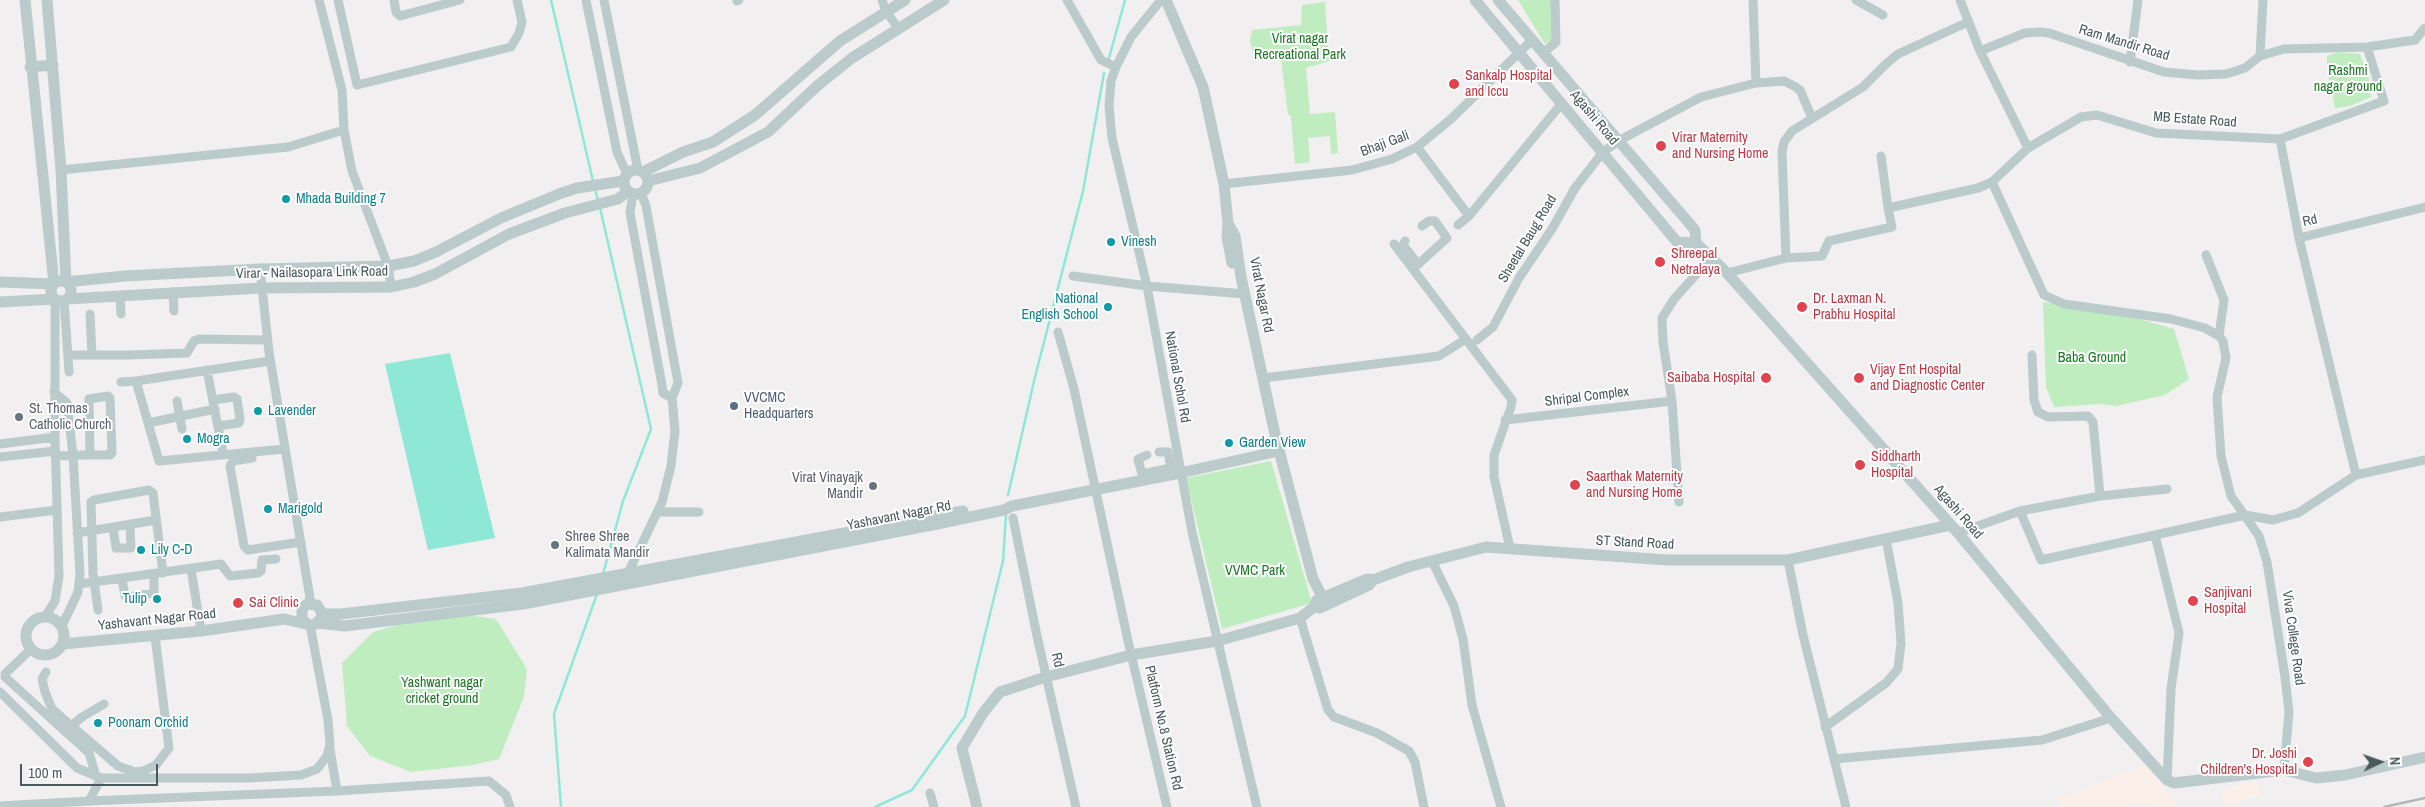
<!DOCTYPE html>
<style>
body{margin:0}
#map{position:relative;width:2425px;height:807px;overflow:hidden;background:#f1eff0;font-family:"Archivo Narrow",sans-serif}
canvas{display:block}
.north{position:absolute;left:2355px;top:737px;width:50px;height:50px;-webkit-text-stroke:4px #fff;paint-order:stroke;rotate:87deg;font-size:14px;font-weight:700;line-height:20px;text-align:center;color:#485a5b}
.north::after{content:'';display:block;margin:auto;width:18px;height:22px;background:#485a5b;clip-path:polygon(50% 0,100% 100%,50% 72%,0 100%)}
.scale{position:absolute;left:20px;top:764px;width:138px;height:22px;box-sizing:border-box;border:2px solid #485a5b;border-top:0;padding-left:6px;font-size:15px;line-height:18px;white-space:nowrap;color:#485a5b;-webkit-text-stroke:4px #fff;paint-order:stroke}
</style>
<div id="map">
<canvas width="2425" height="807"></canvas>
<div class="north">N</div>
<div class="scale">100 m</div>
</div>
<script>
const g = document.querySelector('canvas').getContext('2d');
g.lineJoin = 'round';
function fill(path, color) {
  g.fillStyle = color;
  g.fill(path, 'evenodd');
}
function toPath(rows) {
  const path = new Path2D();
  for (const r of rows) {
    if (r.length === 3) {
      path.moveTo(r[0] + r[2], r[1]);
      path.arc(r[0], r[1], r[2], 0, 2 * Math.PI);
      continue;
    }
    path.moveTo(r[0], r[1]);
    for (let i = 2; i < r.length; i += 2) path.lineTo(r[i], r[i + 1]);
  }
  return path;
}
function stroke(path, color, width, dash) {
  g.strokeStyle = color;
  g.lineWidth = width;
  g.lineCap = dash ? 'butt' : 'round';
  g.setLineDash(dash || []);
  g.stroke(path);
}
function write(font, color, halo, rows, align = 'center') {
  g.font = font + ' "Archivo Narrow",sans-serif';
  g.lineWidth = 4;
  g.setLineDash([]);
  g.textBaseline = 'middle';
  g.strokeStyle = halo;
  g.fillStyle = color;
  for (const [text, x, y, turn = 0] of rows) {
    g.save();
    g.translate(x, y);
    g.rotate((+turn || 0) * Math.PI / 180);
    g.textAlign = isNaN(turn) ? turn : align;
    if (halo) g.strokeText(text, 0, 0);
    g.fillText(text, 0, 0);
    g.restore();
  }
}
fill(toPath([
 [2145,765,2178,804,2174,807,2159,807,2133,801,2128,807,2062,807,2058,799],
 [2256,781,2260,796,2224,806,2220,790]
]), '#fbefe9');
fill(toPath([
 [1518,0,1553,0,1553,40,1545,44],
 [1325,2,1329,61,1306,68,1310,114,1335,112,1338,153,1331,154,1330,136,1308,138,1310,162,1295,164,1291,117,1288,114,1281,60,1277,57,1254,59,1250,40,1252,30,1301,25,1302,5],
 [2338,52,2360,54,2369,79,2371,97,2350,106,2335,108,2327,70,2327,56],
 [2043,302,2125,315,2174,329,2189,379,2165,395,2116,406,2100,404,2054,407,2046,387],
 [1271,461,1312,603,1222,629,1186,478],
 [443,612,496,619,527,669,524,697,499,759,472,765,411,772,370,756,347,726,342,663,373,632]
]), '#c0edbf');
fill(toPath([
 [450,353,495,538,428,550,385,364]
]), '#8fe8d6');
stroke(toPath([
 [551,0,593,181],
 [1109,58,1125,0],
 [595,189,598,201],
 [600,208,651,429,623,501,603,574],
 [1008,495,1035,377,1083,191,1104,73],
 [561,807,554,714,597,594],
 [875,807,912,790,965,716,1003,561,1006,514]
]), '#8fe8d6', 2.5);
stroke(toPath([
 [319,0,342,90,344,130,352,171,388,266,391,287],
 [338,0,357,85,511,47,519,33,522,22,517,0],
 [394,0,396,12,400,16,460,0],
 [586,0,617,152,627,174],
 [604,0,638,170],
 [882,0,886,11,898,28],
 [1067,0,1101,60,1116,67],
 [1161,0,1131,37,1116,67,1111,81,1109,106,1112,138,1147,286,1192,532,1257,807],
 [1753,0,1756,83],
 [1856,0,1883,15],
 [1960,0,1980,51,2028,148],
 [737,1,739,0],
 [1548,49,1556,42,1555,0],
 [1980,51,2025,33,2039,32,2049,33,2164,72,2198,75,2226,74,2245,68,2260,56,2284,49,2367,47,2415,40,2425,28],
 [2260,56,2263,0],
 [2130,62,2138,0],
 [2280,139,2299,238,2425,207],
 [1417,147,1469,216],
 [1881,156,1888,208],
 [61,170,288,147,344,130],
 [1992,182,2044,295,2064,304,2171,319,2205,328,2219,336],
 [1224,184,1352,170,1392,159,1417,147,1451,119,1531,41],
 [633,194,630,213,662,385,663,393,672,398,678,383,646,206,641,193],
 [1458,225,1469,216,1562,103],
 [2299,238,2356,475,2425,460],
 [1405,241,1403,245,1418,264],
 [1394,244,1512,400,1511,407,1494,455,1494,477,1510,548],
 [2206,255,2224,300,2219,336],
 [1786,258,1782,152,1784,142,1792,131,1863,87,1887,63,1898,54,1968,22],
 [260,269,269,352,311,604],
 [1413,269,1447,238,1435,221,1429,221,1422,226],
 [1727,273,1786,258,1822,256,1829,241,1892,227,1888,208,1978,188,1992,182,2028,148,2081,117,2097,115,2156,133,2280,139,2384,101,2367,47],
 [1073,276,1147,286,1245,294],
 [173,292,174,311],
 [120,295,121,314],
 [64,300,69,372],
 [90,314,92,355],
 [1058,332,1074,389,1128,641,1167,807],
 [2219,336,2223,341,2226,358,2217,397,2221,456,2231,496,2259,536,2267,562,2285,677,2289,712,2284,770],
 [1477,340,1493,327,1519,278,1552,229,1575,188,1603,152,1620,140,1701,97,1756,83,1784,81,1794,86,1800,90,1812,118],
 [68,355,130,355,187,353,194,341,199,339,267,340],
 [2032,355,2034,400,2038,412,2048,417,2088,416,2093,422,2100,496],
 [270,361,136,381,159,461,284,449],
 [207,370,223,453],
 [1263,378,1439,356,1466,339],
 [121,382,136,381],
 [54,392,67,403,73,455,80,574,78,592,62,626],
 [213,400,234,397,237,399,240,419,239,423,218,426],
 [177,401,182,429],
 [1505,420,1672,401],
 [148,423,215,409],
 [0,444,55,437],
 [1147,455,1138,459,1142,474,1171,468,1168,452,1159,452],
 [55,456,85,455,110,455,112,453,110,398,108,396,89,399,90,455],
 [0,457,55,451],
 [252,458,233,461,230,466,244,546,248,550,301,542],
 [1679,502,1672,401,1663,342,1662,318,1674,299,1711,258],
 [2020,511,2041,560,2155,535,2179,633,2171,689,2167,780],
 [658,512,699,512],
 [0,517,57,510],
 [1013,518,1037,636,1076,807],
 [113,527,116,548,131,548,130,524],
 [77,533,156,520],
 [1958,533,2020,511,2100,496,2167,489],
 [2155,535,2245,515,2273,520,2298,513,2356,475],
 [1788,560,1803,635,1846,807],
 [1432,561,1454,606,1463,639,1472,705,1501,807],
 [191,569,201,631],
 [628,573,662,502,671,466,675,431,672,398],
 [122,579,125,596,128,597,154,593,154,574],
 [79,584,221,564,230,576,258,573,261,571,262,560,276,559],
 [98,610,93,573,91,502,94,500,149,490,153,493,163,573],
 [45,617,55,601,59,576,55,437,55,299],
 [1300,618,1328,710,1334,717,1377,733,1409,751,1415,762,1424,807],
 [46,672,42,679,45,692,52,709,118,766,135,772,143,771,156,765,169,748,155,636],
 [5,674,31,649],
 [5,677,89,753,96,776],
 [0,692,77,768,101,778,249,778,301,775,317,769,327,756,330,745,328,720,310,625],
 [1825,727,1886,683,1898,669,1901,643,1898,603,1886,539],
 [69,728,82,717,104,704],
 [330,749,337,791,489,781,506,795,510,807],
 [1834,759,2042,740,2111,718],
 [930,793,934,807],
 [89,801,337,791],
 [0,806,89,801,101,778]
]), '#bbcacb', 9);
stroke(toPath([
 [47,0,61,170,66,282,125,276,260,269,388,266,414,261,436,252,501,218,559,194,577,188,623,181],
 [1166,0,1203,87,1224,184,1228,223,1235,236,1241,277,1276,439,1313,579,1326,604],
 [1475,0,1677,242,1696,243],
 [1498,0,1695,230,1696,243,1727,273,1958,533,2111,718,2167,780,2174,783,2284,770,2316,778,2345,775,2425,757],
 [30,67,53,65],
 [636,182,12],
 [643,172,683,152,713,142,755,115,840,41,905,0],
 [648,181,700,168,768,132,817,86,852,58,944,0],
 [1228,223,1227,237,1232,263],
 [61,291,10],
 [0,282,54,284,25,0],
 [67,299,261,288,391,287,414,282,435,274,509,234,565,213,618,199,628,191],
 [0,302,55,299],
 [1373,580,1369,585,1320,608,1314,607,1317,600,1367,579,1373,580,1408,567,1486,547,1667,560,1788,560,1950,525],
 [322,614,341,614,522,593,963,511],
 [45,636,19],
 [317,623,345,626,523,604,937,524,1004,510,1012,506,1180,473,1279,451],
 [63,644,201,631,284,619,310,625,314,625,322,618,321,611,317,605,307,604,302,609,302,619,307,624],
 [977,807,962,748,983,713,1000,692,1046,677,1131,655,1217,641,1300,618,1314,607]
]), '#bbcacb', 11);
stroke(toPath([
 [2384,807,2425,798]
]), '#b1b7b9', 2.5);
for (const [x, y, r, color] of [
 [1454,84,6,"#e0444e"],
 [1661,146,6,"#e0444e"],
 [286,199,5,"#0f9aa8"],
 [1111,242,5,"#0f9aa8"],
 [1660,262,6,"#e0444e"],
 [1108,307,5,"#0f9aa8"],
 [1802,307,6,"#e0444e"],
 [1766,378,6,"#e0444e"],
 [1859,378,6,"#e0444e"],
 [734,406,5,"#5c6f8a"],
 [258,411,5,"#0f9aa8"],
 [19,417,5,"#6b7280"],
 [187,439,5,"#0f9aa8"],
 [1229,443,5,"#0f9aa8"],
 [1860,465,6,"#e0444e"],
 [1575,485,6,"#e0444e"],
 [873,486,5,"#6b7280"],
 [268,509,5,"#0f9aa8"],
 [555,545,5,"#6b7280"],
 [141,550,5,"#0f9aa8"],
 [157,599,5,"#0f9aa8"],
 [2193,601,6,"#e0444e"],
 [238,603,6,"#e0444e"],
 [98,723,5,"#0f9aa8"],
 [2308,762,6,"#e0444e"]
]) {
  const dot = new Path2D();
  dot.arc(x, y, r, 0, 2 * Math.PI);
  g.fillStyle = color;
  g.fill(dot);
  stroke(dot, '#fff', 2);
}
write('14px', '#1b7a24', '#fff', [
 ["Virat nagar",1300,39],
 ["Recreational Park",1300,55],
 ["Rashmi",2348,71],
 ["nagar ground",2348,87],
 ["Baba Ground",2092,358],
 ["VVMC Park",1255,571],
 ["Yashwant nagar",442,683],
 ["cricket ground",442,699]
]);
write('14px', '#485a5b', '#fff', [
 ["Ram Mandir Road",2124,43,17],
 ["Agashi Road",1594,118,50],
 ["MB Estate Road",2195,120,4],
 ["Bhaji Gali",1385,144,-20],
 ["Rd",2310,221,-13],
 ["Sheetal Baug Road",1528,239,-59],
 ["Virar - Nailasopara Link Road",312,273,-1],
 ["Virat Nagar Rd",1261,295,79],
 ["National Schol Rd",1177,377,80],
 ["Shripal Complex",1587,397,-7],
 ["Agashi Road",1958,512,49],
 ["Yashavant Nagar Rd",899,516,-11],
 ["ST Stand Road",1635,543,3],
 ["Yashavant Nagar Road",157,620,-6],
 ["Viva College Road",2293,638,82],
 ["Rd",1057,660,77],
 ["Platform No.8 Station Rd",1163,728,77]
]);
write('14px', '#be3a42', '#fff', [
 ["Sankalp Hospital",1465,76],
 ["and Iccu",1465,92],
 ["Virar Maternity",1672,138],
 ["and Nursing Home",1672,154],
 ["Shreepal",1671,254],
 ["Netralaya",1671,270],
 ["Dr. Laxman N.",1813,299],
 ["Prabhu Hospital",1813,315],
 ["Vijay Ent Hospital",1870,370],
 ["and Diagnostic Center",1870,386],
 ["Saibaba Hospital",1755,378,"right"],
 ["Siddharth",1871,457],
 ["Hospital",1871,473],
 ["Saarthak Maternity",1586,477],
 ["and Nursing Home",1586,493],
 ["Sanjivani",2204,593],
 ["Hospital",2204,609],
 ["Sai Clinic",249,603],
 ["Dr. Joshi",2297,754,"right"],
 ["Children's Hospital",2297,770,"right"]
], 'left');
write('14px', '#0d838f', '#fff', [
 ["Mhada Building 7",296,199],
 ["Vinesh",1121,242],
 ["National",1098,299,"right"],
 ["English School",1098,315,"right"],
 ["Lavender",268,411],
 ["Mogra",197,439],
 ["Garden View",1239,443],
 ["Marigold",278,509],
 ["Lily C-D",151,550],
 ["Tulip",147,599,"right"],
 ["Poonam Orchid",108,723]
], 'left');
write('14px', '#4e5e75', '#fff', [
 ["VVCMC",744,398],
 ["Headquarters",744,414]
], 'left');
write('14px', '#5b616d', '#fff', [
 ["St. Thomas",29,409],
 ["Catholic Church",29,425],
 ["Virat Vinayajk",863,478,"right"],
 ["Mandir",863,494,"right"],
 ["Shree Shree",565,537],
 ["Kalimata Mandir",565,553]
], 'left');
</script>
